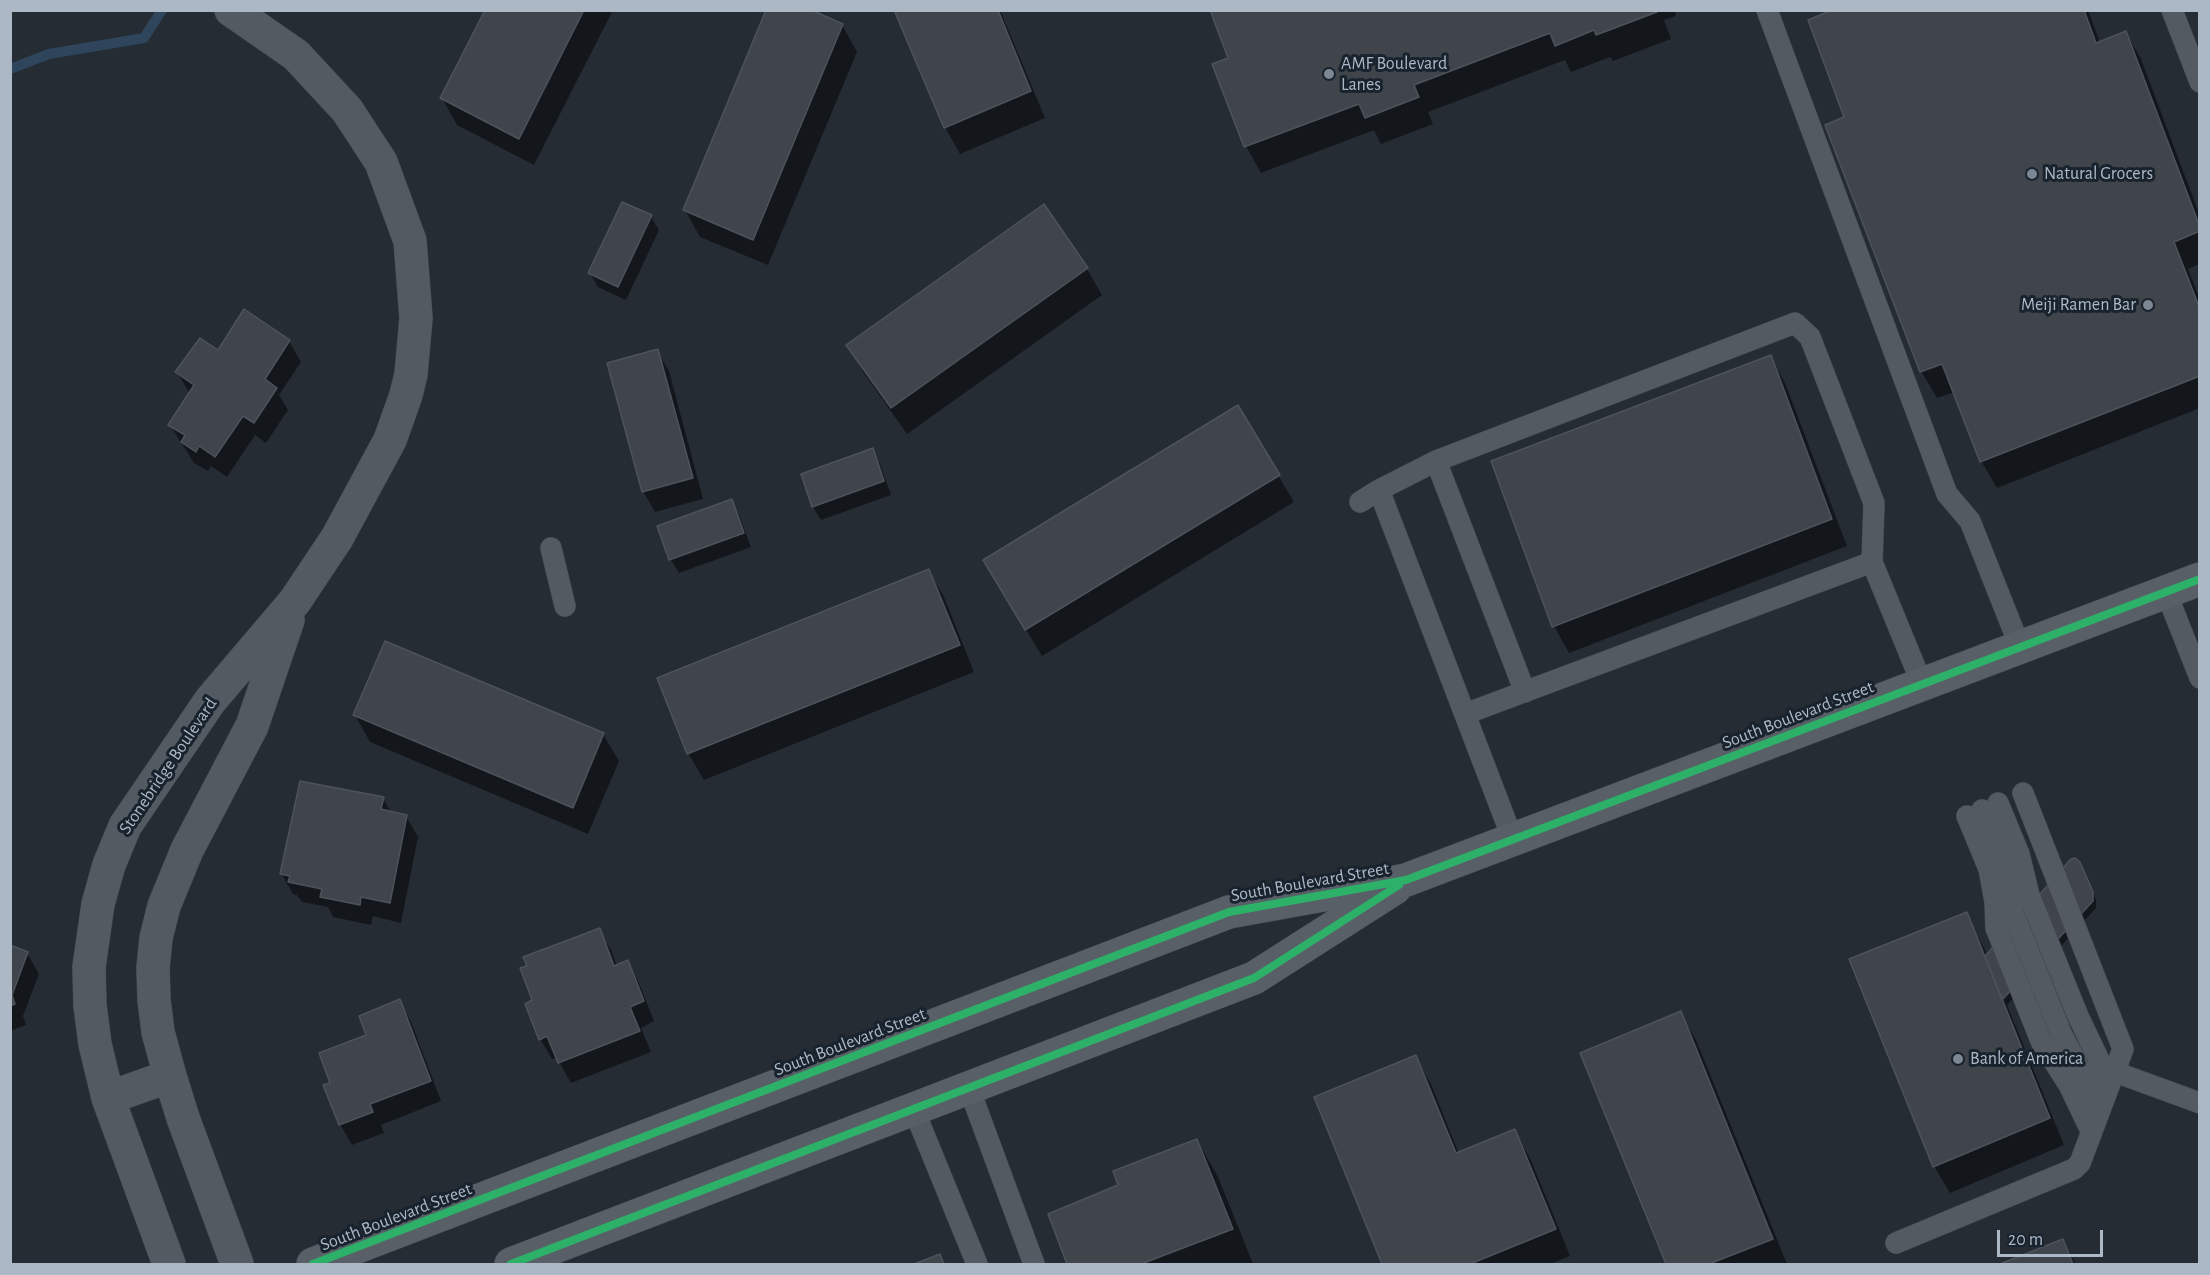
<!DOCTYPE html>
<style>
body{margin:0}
#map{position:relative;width:2210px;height:1275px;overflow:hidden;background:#252c33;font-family:"Alegreya Sans",sans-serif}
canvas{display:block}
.frame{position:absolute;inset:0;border:12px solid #adb8c6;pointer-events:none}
.scale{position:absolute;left:1997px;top:1230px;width:106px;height:27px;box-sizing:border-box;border:3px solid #adb8c6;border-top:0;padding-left:8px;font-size:18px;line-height:21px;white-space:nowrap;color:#adb8c6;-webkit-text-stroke:4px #19232e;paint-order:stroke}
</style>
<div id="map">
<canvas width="2210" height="1275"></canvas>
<div class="frame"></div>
<div class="scale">20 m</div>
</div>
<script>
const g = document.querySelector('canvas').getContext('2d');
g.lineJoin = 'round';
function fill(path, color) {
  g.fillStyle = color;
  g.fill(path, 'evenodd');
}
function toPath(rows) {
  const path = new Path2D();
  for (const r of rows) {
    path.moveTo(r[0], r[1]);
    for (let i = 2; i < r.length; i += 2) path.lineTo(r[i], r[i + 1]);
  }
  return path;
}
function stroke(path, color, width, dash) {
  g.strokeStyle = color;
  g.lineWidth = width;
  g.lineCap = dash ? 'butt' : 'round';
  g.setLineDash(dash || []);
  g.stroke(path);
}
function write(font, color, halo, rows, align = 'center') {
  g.font = font + ' "Alegreya Sans",sans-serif';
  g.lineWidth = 6;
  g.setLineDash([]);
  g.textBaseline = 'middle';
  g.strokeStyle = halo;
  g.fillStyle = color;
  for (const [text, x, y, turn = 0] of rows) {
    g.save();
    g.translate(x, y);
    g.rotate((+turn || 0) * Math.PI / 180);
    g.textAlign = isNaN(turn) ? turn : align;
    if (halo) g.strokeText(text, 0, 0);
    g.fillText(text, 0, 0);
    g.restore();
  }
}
fill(toPath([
 [486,10,613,10,534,165,457,125,442,98],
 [896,10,1000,10,1045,118,960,154,945,127],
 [1212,10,1674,10,1676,16,1664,20,1671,39,1613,61,1610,57,1571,72,1565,60,1428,112,1433,124,1381,144,1374,130,1261,173,1246,146,1214,65,1230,59],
 [1836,10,2088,10,2100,43,2126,33,2141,59,2200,216,2200,264,2188,269,2200,299,2200,408,1997,488,1981,461,1955,392,1937,398,1921,371,1846,118],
 [842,25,857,52,768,265,700,237,685,210],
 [1043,207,1087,269,1102,295,907,434,863,372,848,345],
 [651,217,659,230,626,300,598,287,590,273],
 [244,311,289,341,301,362,279,395,288,410,266,443,255,435,227,477,211,466,208,471,194,463,170,425,190,394,177,372,218,352],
 [657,351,669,371,703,499,655,512,643,491],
 [1770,357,1785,383,1847,546,1569,653,1554,626],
 [1237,407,1294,502,1042,656,1000,587],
 [872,450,880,464,891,495,821,520,813,507,803,475],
 [731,501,739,515,751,547,679,573,671,560,659,527],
 [929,571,944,597,974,672,704,780,688,753],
 [355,715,603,734,619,761,588,834,370,742],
 [383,798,391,813,406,816,418,837,401,923,373,916,371,925,333,917,328,907,302,902,297,895,293,894,281,873],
 [2081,868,2096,900,2096,908,2007,1005,2064,1145,1950,1193,1934,1166,1966,914,1988,956],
 [599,930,611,950,617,966,628,962,639,983,654,1021,641,1028,651,1052,571,1083,557,1058,552,1059,540,1039,534,1001],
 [10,947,27,953,39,974,23,1016,26,1025,10,1031],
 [400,1001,411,1022,441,1101,381,1125,384,1133,352,1145,340,1124,325,1086,332,1083,368,1036],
 [1680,1013,1696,1040,1787,1264,1668,1264,1582,1053],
 [1415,1057,1431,1084,1459,1154,1514,1131,1530,1158,1570,1256,1550,1264,1384,1264,1316,1098],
 [1197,1140,1218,1177,1253,1264,1069,1264,1050,1214,1120,1186],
 [2062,1241,2076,1264,2004,1264]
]), '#0007');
stroke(toPath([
 [10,69,49,54,144,38,162,10]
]), '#2f455c', 10);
const building = toPath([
 [485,10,584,10,519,139,440,98,485,10],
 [766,10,811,10,843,24,753,240,683,210,766,10],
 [894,10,998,10,1031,91,944,128,894,10],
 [1210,10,1656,10,1657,12,1596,35,1594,30,1555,46,1550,33,1414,85,1419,97,1365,118,1359,104,1244,147,1212,64,1228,58,1210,10],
 [1832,10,2084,10,2096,43,2126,31,2200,227,2200,231,2174,242,2200,309,2200,376,1980,462,1942,364,1920,372,1825,125,1844,117,1808,20,1832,10],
 [622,202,652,215,618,287,588,273,622,202],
 [1044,204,1088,268,891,408,846,345,1044,204],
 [244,309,290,340,265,379,277,388,254,423,243,416,215,457,199,446,196,452,181,442,185,435,168,425,194,385,175,372,200,338,218,350,244,309],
 [658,349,693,478,642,492,607,363,658,349],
 [1771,355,1832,519,1552,627,1491,461,1771,355],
 [1238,405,1280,475,1025,630,983,560,1238,405],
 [873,448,884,481,812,507,801,474,873,448],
 [732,499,744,533,669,560,657,526,732,499],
 [929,569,960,645,687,754,657,678,929,569],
 [385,641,604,733,573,808,353,715,385,641],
 [300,781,384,797,381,809,407,815,390,903,361,897,360,905,320,897,322,889,288,882,290,876,280,874,300,781],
 [2075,858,2080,862,2093,892,2093,901,2002,1000,1985,956,2071,859,2075,858],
 [1967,912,2050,1118,1933,1167,1849,959,1967,912],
 [600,928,614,966,628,960,644,1001,630,1007,640,1031,558,1063,547,1036,539,1040,525,1004,532,1000,520,968,527,966,523,957,600,928],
 [10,945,28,952,12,995,15,1004,10,1006,10,945],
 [400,999,431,1081,370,1104,373,1112,339,1125,323,1085,330,1083,319,1053,366,1035,359,1016,400,999],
 [1681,1011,1773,1239,1709,1264,1666,1264,1580,1053,1681,1011],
 [1416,1055,1456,1153,1515,1129,1556,1229,1470,1264,1382,1264,1314,1097,1416,1055],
 [1197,1139,1233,1229,1141,1264,1067,1264,1048,1214,1118,1185,1113,1171,1197,1139],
 [2063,1239,2073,1264,2000,1264,2063,1239],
 [940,1254,944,1264,914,1264,940,1254]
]);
fill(building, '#3f454b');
stroke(building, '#4c535c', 1.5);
const lane = toPath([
 [1767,10,1947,494,1970,521,2020,647],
 [2172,10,2200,82],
 [1436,461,1525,692],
 [1360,502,1379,490],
 [551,548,565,606],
 [2166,592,2200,678],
 [1465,714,1872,562],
 [1998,803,2019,854,2029,895,2078,1016,2110,1083],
 [1982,810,2004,863,2013,913,2061,1033,2100,1108],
 [1967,816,1989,869,1995,902,1996,928,2041,1041,2069,1085,2091,1131],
 [1513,840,1379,490,1436,461,1795,323,1810,337,1874,503,1872,562,1922,684],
 [2115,1072,2200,1103],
 [969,1088,1034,1264],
 [914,1110,977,1264],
 [1896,1243,2074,1169,2080,1163,2123,1049,2023,793]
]);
const street = toPath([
 [108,1098,170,1076],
 [169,1264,108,1098,95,1044,90,1006,89,967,98,904,109,865,125,826,210,701,295,601,337,538,390,440,406,395,411,374,416,318,410,241,381,162,347,110,296,55,231,10],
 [237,1264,183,1118,170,1076,158,1032,154,1000,153,968,156,938,164,906,187,850,252,726,288,620]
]);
const secondary = toPath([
 [313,1264,1229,912,1406,880,2200,579],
 [511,1264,1254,978,1395,888]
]);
stroke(lane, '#42484e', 22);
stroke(street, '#42484e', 34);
stroke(secondary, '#42484e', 34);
stroke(lane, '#545a62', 21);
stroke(street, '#545a62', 33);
stroke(secondary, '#595f67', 33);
stroke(toPath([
 [313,1264,1229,912,1406,880,2200,579],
 [511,1264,1254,978,1399,885]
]), '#2db169', 8);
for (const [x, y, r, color] of [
 [1329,74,6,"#7d8793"],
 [2032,174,6,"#7d8793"],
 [2148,305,6,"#7d8793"],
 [1958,1059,6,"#7d8793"]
]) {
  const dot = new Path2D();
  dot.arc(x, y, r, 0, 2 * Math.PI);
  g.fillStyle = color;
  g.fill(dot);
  stroke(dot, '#19232e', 2);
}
write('18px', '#adb8c6', '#19232e', [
 ["AMF Boulevard",1341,64],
 ["Lanes",1341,85],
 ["Natural Grocers",2044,174],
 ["Meiji Ramen Bar",2136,305,"right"],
 ["Bank of America",1970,1059]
], 'left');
write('18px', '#adb8c6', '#19232e', [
 ["South Boulevard Street",1798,715,-21],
 ["Stonebridge Boulevard",168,766,-56],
 ["South Boulevard Street",1310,882,-10],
 ["South Boulevard Street",850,1042,-21],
 ["South Boulevard Street",396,1217,-21]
]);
</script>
